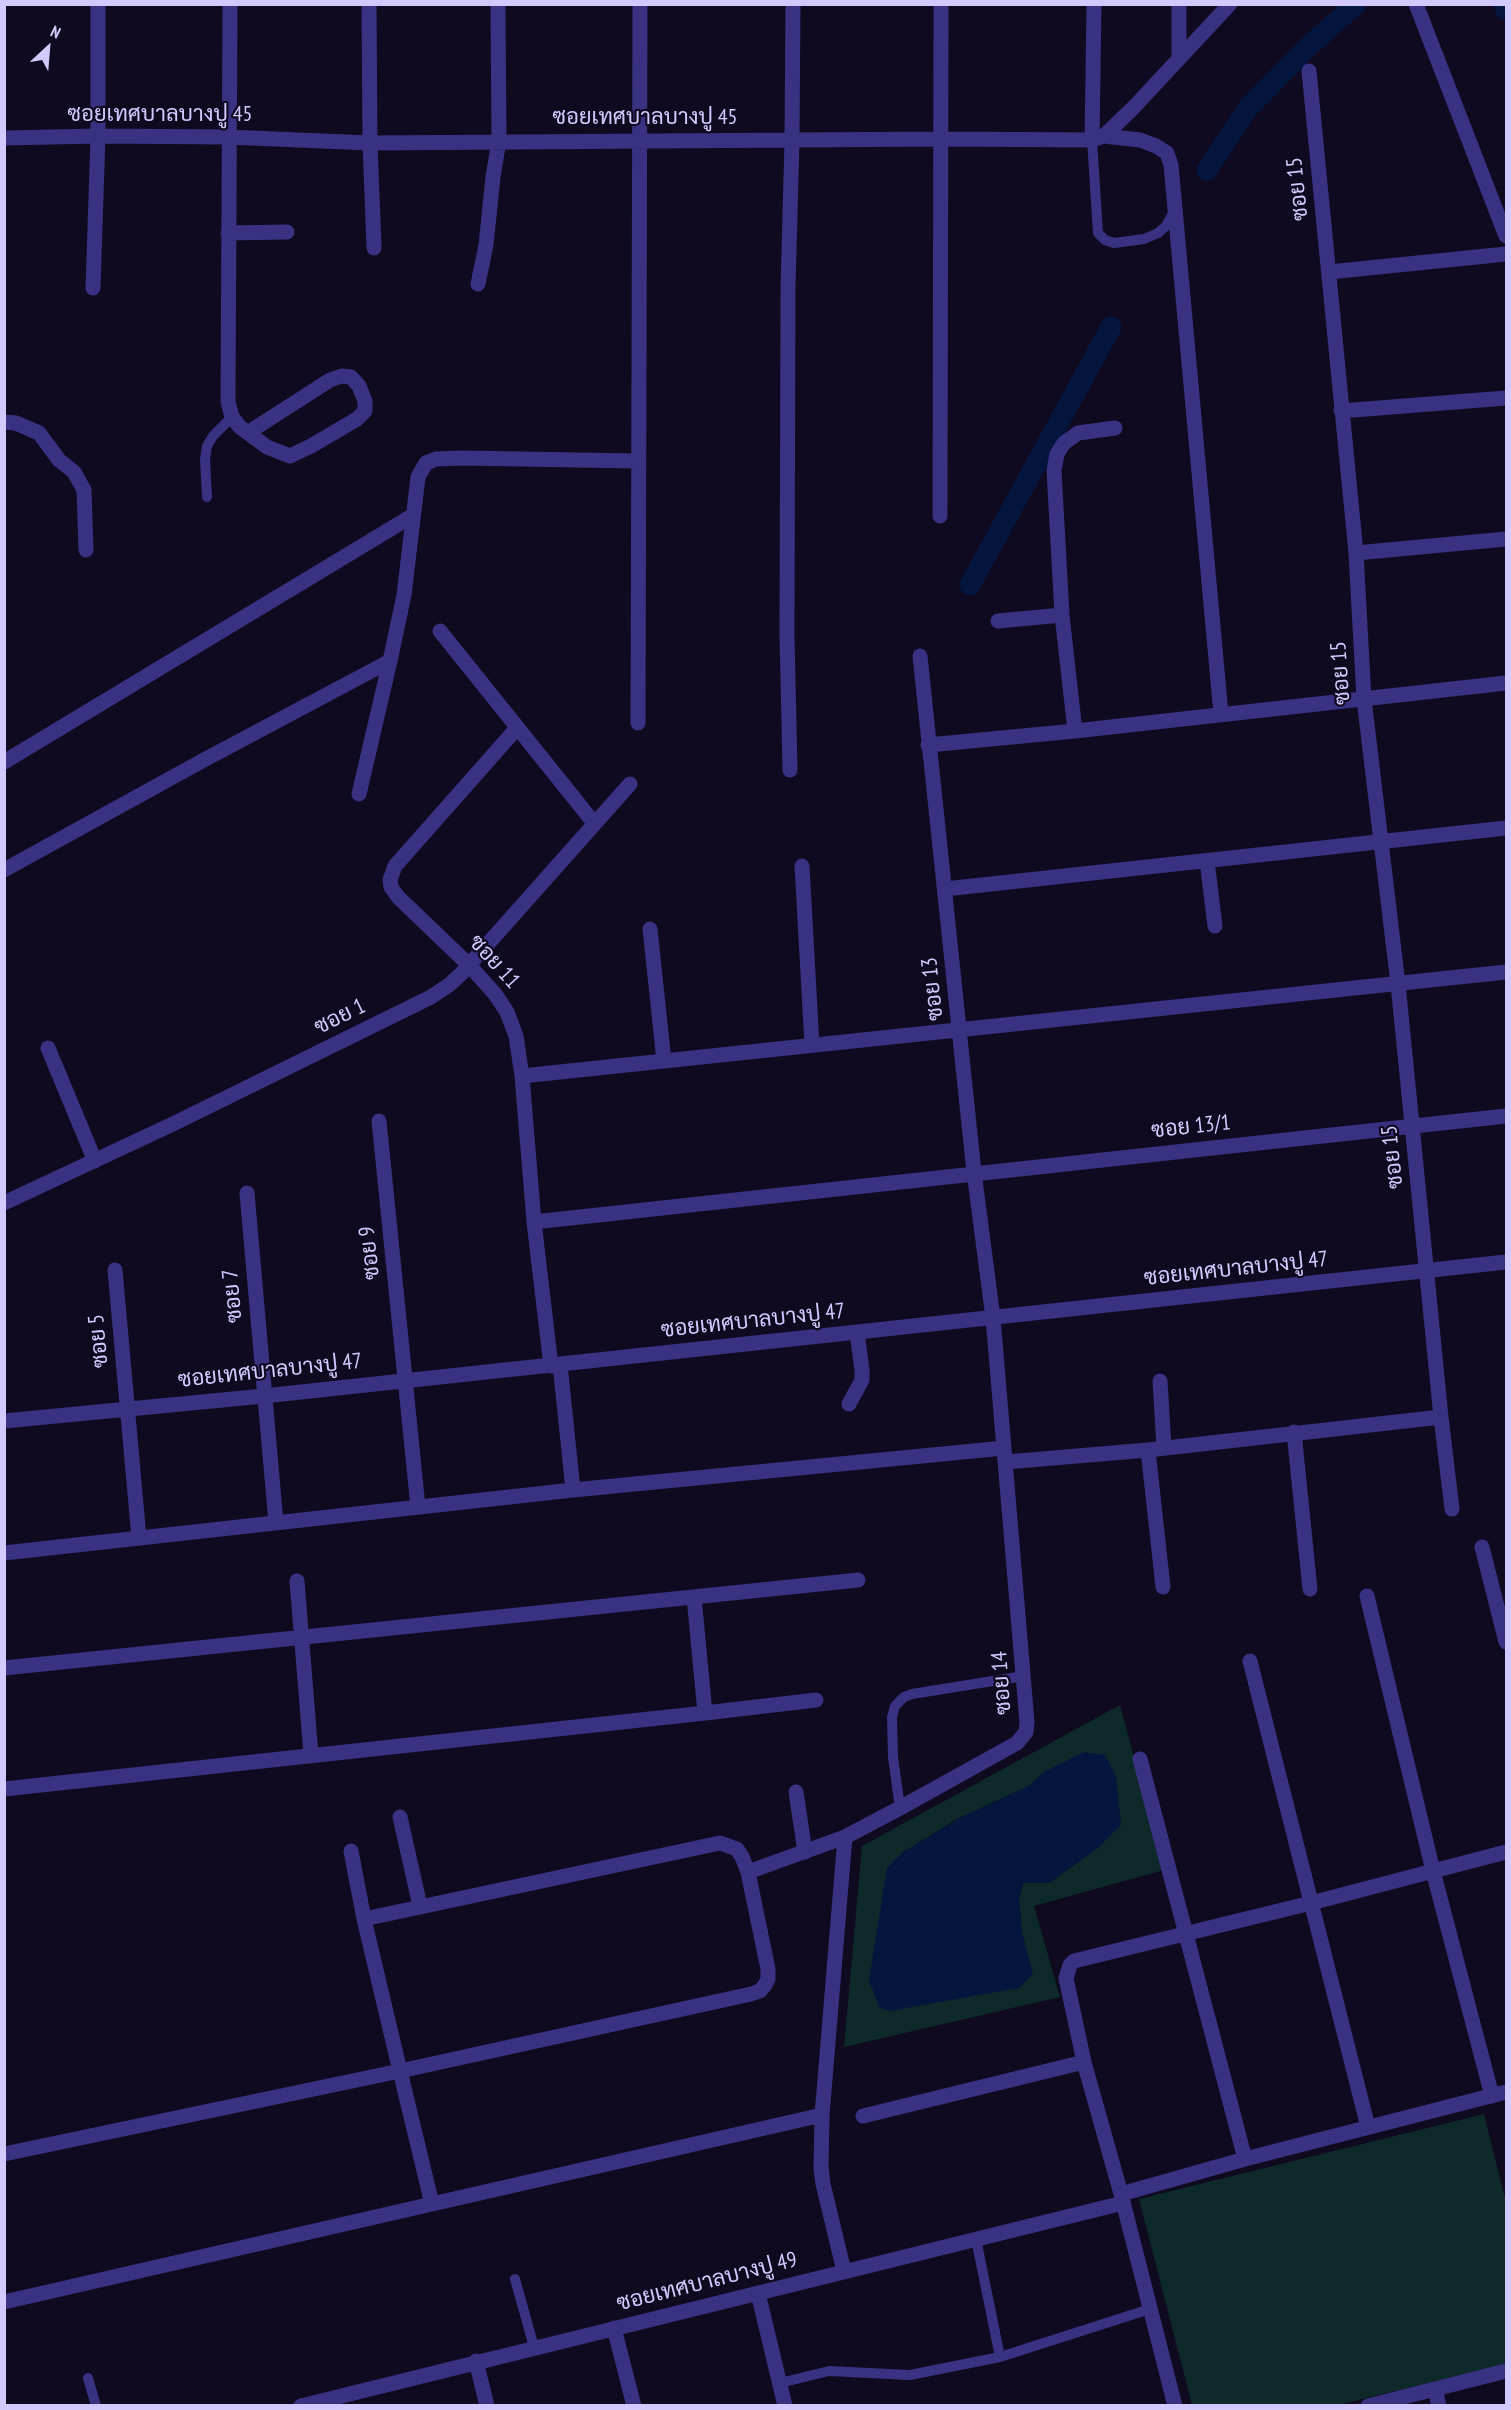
<!DOCTYPE html>
<meta charset="utf-8">
<style>
body{margin:0}
#map{position:relative;width:1511px;height:2410px;overflow:hidden;background:#0f0a1f;font-family:"PT Sans Narrow",sans-serif}
canvas{display:block}
.frame{position:absolute;inset:0;border:6px solid #d2c9ff;pointer-events:none}
.north{position:absolute;left:18px;top:18px;width:60px;height:60px;-webkit-text-stroke:4px #0f0a1f;paint-order:stroke;rotate:26deg;font-size:16px;font-weight:700;line-height:24px;text-align:center;color:#d2c9ff}
.north::after{content:'';display:block;margin:auto;width:21px;height:27px;background:#d2c9ff;clip-path:polygon(50% 0,100% 100%,50% 72%,0 100%)}
</style>
<div id="map">
<canvas width="1511" height="2410"></canvas>
<div class="frame"></div>
<div class="north">N</div>
</div>
<script>
const g = document.querySelector('canvas').getContext('2d');
g.lineJoin = 'round';
function fill(path, color) {
  g.fillStyle = color;
  g.fill(path, 'evenodd');
}
function toPath(rows) {
  const path = new Path2D();
  for (const r of rows) {
    path.moveTo(r[0], r[1]);
    for (let i = 2; i < r.length; i += 2) path.lineTo(r[i], r[i + 1]);
  }
  return path;
}
function stroke(path, color, width, dash) {
  g.strokeStyle = color;
  g.lineWidth = width;
  g.lineCap = dash ? 'butt' : 'round';
  g.setLineDash(dash || []);
  g.stroke(path);
}
function write(font, color, halo, rows, align = 'center') {
  g.font = font + ' "PT Sans Narrow",Sarabun,sans-serif';
  g.lineWidth = 4.5;
  g.setLineDash([]);
  g.textBaseline = 'middle';
  g.strokeStyle = halo;
  g.fillStyle = color;
  for (const [text, x, y, turn = 0] of rows) {
    g.save();
    g.translate(x, y);
    g.rotate((+turn || 0) * Math.PI / 180);
    g.textAlign = isNaN(turn) ? turn : align;
    if (halo) g.strokeText(text, 0, 0);
    g.fillText(text, 0, 0);
    g.restore();
  }
}
fill(toPath([
 [1120,1705,1164,1870,1034,1906,1060,1997,844,2047,862,1846],
 [1044,1772,1099,1847,1049,1883,1023,1883,1019,1899,1022,1933,1033,1974,902,1853,957,1819,1029,1786],
 [1484,2114,1506,2202,1506,2364,1338,2405,1192,2405,1139,2199]
]), '#0d292a');
fill(toPath([
 [1084,1752,1105,1755,1116,1776,1121,1825,1099,1847,1049,1883,1023,1883,1019,1899,1022,1933,1033,1974,1019,1988,889,2011,879,2007,869,1980,887,1868,902,1853,958,1819,1029,1786,1044,1772]
]), '#05163e');
stroke(toPath([
 [1504,4,1506,10],
 [1207,170,1248,108,1308,47,1356,4],
 [970,585,1111,327]
]), '#05163e', 21);
stroke(toPath([
 [1092,140,1098,233,1105,240,1114,243,1144,239,1158,233,1166,226,1175,210],
 [207,497,205,459,207,446,213,436,232,417],
 [900,1808,893,1757,892,1717,895,1706,904,1697,912,1694,1024,1676],
 [976,2239,1000,2357],
 [515,2279,534,2347],
 [88,2378,96,2406],
 [780,2383,829,2371,910,2375,1000,2357,1150,2309]
]), '#393182', 10);
stroke(toPath([
 [230,4,228,402,232,417,240,427,267,447,290,456,311,446,357,419,365,411,365,401,359,386,351,377,342,376,330,380,249,432],
 [369,4,370,143,374,248],
 [1179,4,1179,57],
 [1416,4,1506,236],
 [1104,136,1140,140,1156,146,1167,153,1171,165,1221,714],
 [4,138,98,136,228,137,370,143,941,139,1092,140,1104,136,1134,107,1230,4],
 [1092,140,1094,4],
 [228,233,287,232],
 [1329,272,1506,254],
 [478,284,486,245,493,177,499,141,498,4],
 [93,288,98,136,98,4],
 [1341,411,1506,398],
 [4,422,16,423,39,433,59,460,74,472,84,490,86,550],
 [940,516,941,4],
 [1356,553,1506,539],
 [998,621,1062,615],
 [440,631,594,823],
 [638,723,640,4],
 [517,728,395,866,390,880,391,887,398,897,469,965,495,994,507,1012,516,1036,522,1076,534,1222,551,1366],
 [1075,731,1062,615,1054,470,1057,454,1064,443,1078,433,1115,428],
 [928,745,1075,731,1506,683],
 [4,762,412,516],
 [790,770,787,635,788,287,792,141,793,4],
 [359,794,390,661],
 [1207,861,1215,926],
 [802,866,812,1045],
 [4,870,202,761,390,661,404,595,418,477,426,463,436,459,462,458,638,461],
 [945,889,1506,828],
 [650,929,664,1061],
 [48,1048,95,1161],
 [522,1076,1506,972],
 [379,1121,418,1507],
 [247,1193,276,1523],
 [4,1203,175,1123,431,997,449,985,462,973,630,784],
 [534,1222,1506,1116],
 [115,1270,139,1538],
 [560,1364,573,1490],
 [1160,1381,1164,1448],
 [849,1404,862,1380,862,1370,857,1332],
 [1441,1417,1452,1509],
 [4,1421,264,1396,1506,1262],
 [1294,1432,1310,1589],
 [1148,1450,1163,1587],
 [1006,1462,1148,1450,1441,1417,1398,984,1364,699,1356,553,1309,71],
 [1482,1547,1506,1642],
 [4,1553,573,1490,1004,1448],
 [297,1581,311,1755],
 [1367,1596,1433,1871,1492,2096],
 [1250,1661,1368,2127],
 [4,1668,858,1580],
 [705,1713,816,1700],
 [1140,1759,1245,2159],
 [4,1789,705,1713,694,1597],
 [796,1792,805,1852],
 [400,1817,420,1906],
 [351,1851,364,1919],
 [748,1872,845,1837,900,1808,1017,1743,1026,1732,1027,1722,993,1318,974,1172,920,656],
 [863,2116,1084,2062],
 [4,2154,400,2071,751,1994,760,1991,765,1985,768,1979,768,1969,748,1872,742,1857,737,1849,720,1843,364,1919,400,2071,432,2204,4,2302],
 [1121,2194,1245,2159,1506,2092],
 [432,2204,822,2115],
 [844,2271,823,2184,821,2168,822,2115,845,1837],
 [758,2293,785,2406],
 [614,2328,634,2406],
 [476,2361,487,2406],
 [1435,2389,1439,2406],
 [301,2406,1123,2203],
 [1175,2406,1121,2194,1084,2062,1066,1978,1070,1965,1074,1961,1311,1903,1506,1852],
 [1368,2406,1506,2371]
]), '#393182', 15);
write('22px', '#d2c9ff', '#0f0a1f', [
 ["ซอยเทศบาลบางปู 45",160,115],
 ["ซอยเทศบาลบางปู 45",645,118],
 ["ซอย 15",1298,189,-96],
 ["ซอย 15",1341,673,-94],
 ["ซอย 11",494,962,48],
 ["ซอย 13",933,989,-96],
 ["ซอย 1",340,1017,-26],
 ["ซอย 13/1",1191,1127,-6],
 ["ซอย 15",1393,1157,-96],
 ["ซอย 9",370,1253,-96],
 ["ซอยเทศบาลบางปู 47",1236,1269,-6],
 ["ซอย 7",233,1296,-95],
 ["ซอยเทศบาลบางปู 47",753,1321,-6],
 ["ซอย 5",99,1341,-95],
 ["ซอยเทศบาลบางปู 47",270,1371,-6],
 ["ซอย 14",1002,1683,-94],
 ["ซอยเทศบาลบางปู 49",707,2282,-14]
]);
</script>
